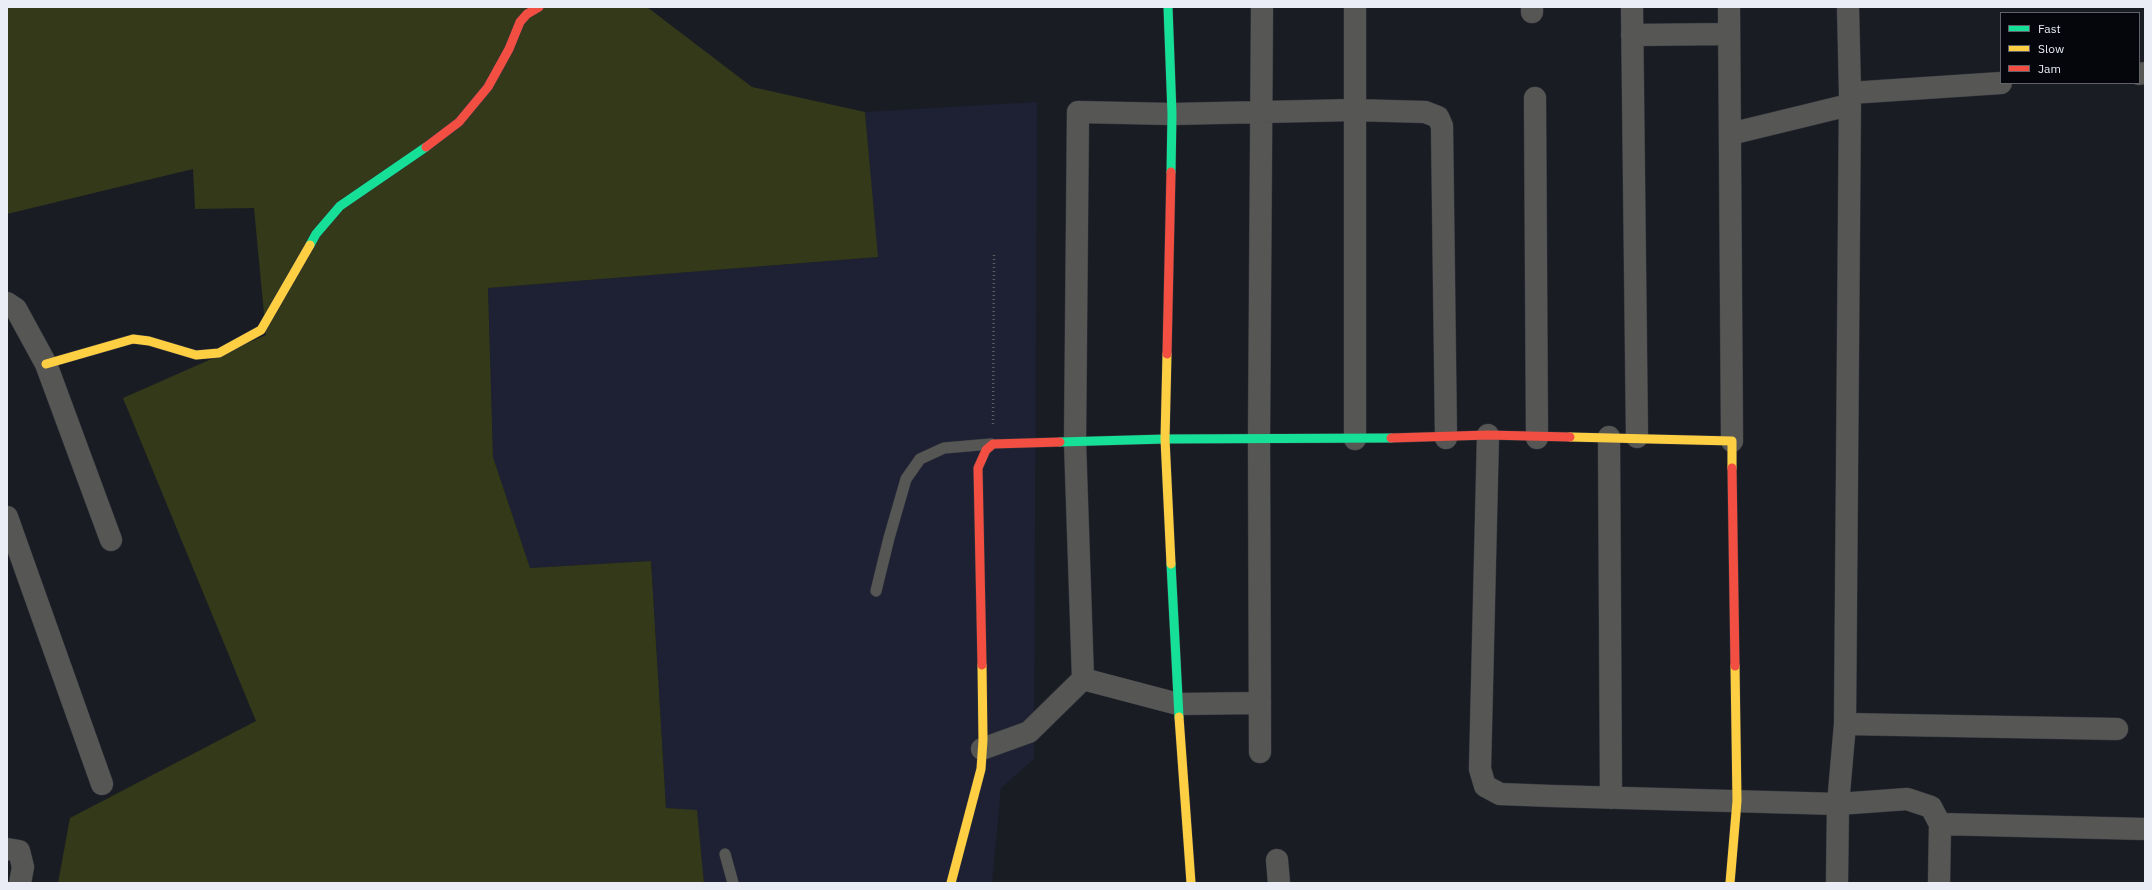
<!DOCTYPE html>
<style>
body{margin:0}
#map{position:relative;width:2152px;height:890px;overflow:hidden;background:#1a1c24;font-family:"IBM Plex Sans",sans-serif}
canvas{display:block}
.frame{position:absolute;inset:0;border:8px solid #eaedf6;pointer-events:none}
.legend{position:absolute;left:2000px;top:12px;width:140px;height:72px;box-sizing:border-box;background:#05060b;border:1px solid #616269;margin:0;padding:5px 7px;list-style:none;font-size:12px;color:#eaedf6}
.legend li{display:flex;align-items:center;gap:8px;height:20px}
.legend b{width:20px;border:1px solid #616269}
</style>
<div id="map">
<canvas width="2152" height="890"></canvas>
<div class="frame"></div>
<ul class="legend">
<li><b style="height:5px;background:#16e098"></b>Fast</li>
<li><b style="height:5px;background:#ffcf43"></b>Slow</li>
<li><b style="height:5px;background:#f24e42"></b>Jam</li>
</ul>
</div>
<script>
const g = document.querySelector('canvas').getContext('2d');
g.lineJoin = 'round';
function fill(path, color) {
  g.fillStyle = color;
  g.fill(path, 'evenodd');
}
function toPath(rows) {
  const path = new Path2D();
  for (const r of rows) {
    path.moveTo(r[0], r[1]);
    for (let i = 2; i < r.length; i += 2) path.lineTo(r[i], r[i + 1]);
  }
  return path;
}
function stroke(path, color, width, dash) {
  g.strokeStyle = color;
  g.lineWidth = width;
  g.lineCap = dash ? 'butt' : 'round';
  g.setLineDash(dash || []);
  g.stroke(path);
}
fill(toPath([
 [1037,102,1034,759,1001,788,992,883,704,883,697,811,666,808,651,561,530,568,493,457,488,288,877,257,865,112]
]), '#1d2133');
fill(toPath([
 [7,7,647,7,752,87,865,112,878,257,488,288,493,457,530,568,651,561,666,808,697,810,704,883,58,883,70,818,256,721,123,398,266,335,254,208,195,209,193,169,7,214]
]), '#333919');
const lane = toPath([
 [876,591,889,538,906,479,920,459,944,448,991,444],
 [725,854,733,883]
]);
const street = toPath([
 [1355,7,1355,439],
 [1532,7,1532,12],
 [1632,7,1637,437],
 [1729,7,1732,441],
 [1632,35,1729,34],
 [2139,74,2145,73],
 [1850,93,2001,83],
 [1535,98,1537,438],
 [1730,134,1849,105],
 [7,303,16,309,46,364,111,540],
 [1488,435,1480,769,1485,786,1500,794,1552,796,1838,804,1907,799,1931,807,1940,824,1939,883],
 [1609,437,1611,798],
 [7,517,102,784],
 [1083,679,1178,704,1260,703],
 [1845,724,2117,729],
 [982,749,1029,732,1083,679,1075,442,1078,112,1172,114,1354,110,1425,112,1438,117,1442,126,1446,438],
 [1260,752,1259,440,1262,7],
 [1940,824,2145,829],
 [7,849,19,851,23,867,20,883],
 [1277,860,1279,883],
 [1837,883,1838,804,1845,724,1850,93,1848,7]
]);
const fast = toPath([
 [1168,7,1172,114,1171,172],
 [310,245,316,234,340,206,426,147],
 [1060,442,1165,439,1391,438],
 [1171,564,1179,717]
]);
const slow = toPath([
 [1167,354,1165,439,1171,564],
 [46,364,133,339,149,341,196,355,219,353,261,330,310,245],
 [1570,437,1732,441,1732,468],
 [1179,717,1191,883],
 [951,883,981,769,983,740,982,665],
 [1730,883,1737,801,1735,666]
]);
const jam = toPath([
 [426,147,459,122,488,87,509,49,520,22,527,14,539,7],
 [1167,354,1171,172],
 [1391,438,1488,435,1570,437],
 [1732,468,1735,666],
 [982,665,978,468,986,450,993,444,1060,442]
]);
stroke(lane, '#34363c', 12);
stroke(street, '#34363c', 23);
stroke(fast, '#34363c', 10);
stroke(slow, '#34363c', 10);
stroke(jam, '#34363c', 10);
stroke(toPath([
 [993,424,994,255]
]), '#5b5c5d', 2.5, [1, 3]);
stroke(lane, '#565755', 11);
stroke(street, '#565755', 22);
stroke(fast, '#16e098', 9);
stroke(slow, '#ffcf43', 9);
stroke(jam, '#f24e42', 9);
</script>
